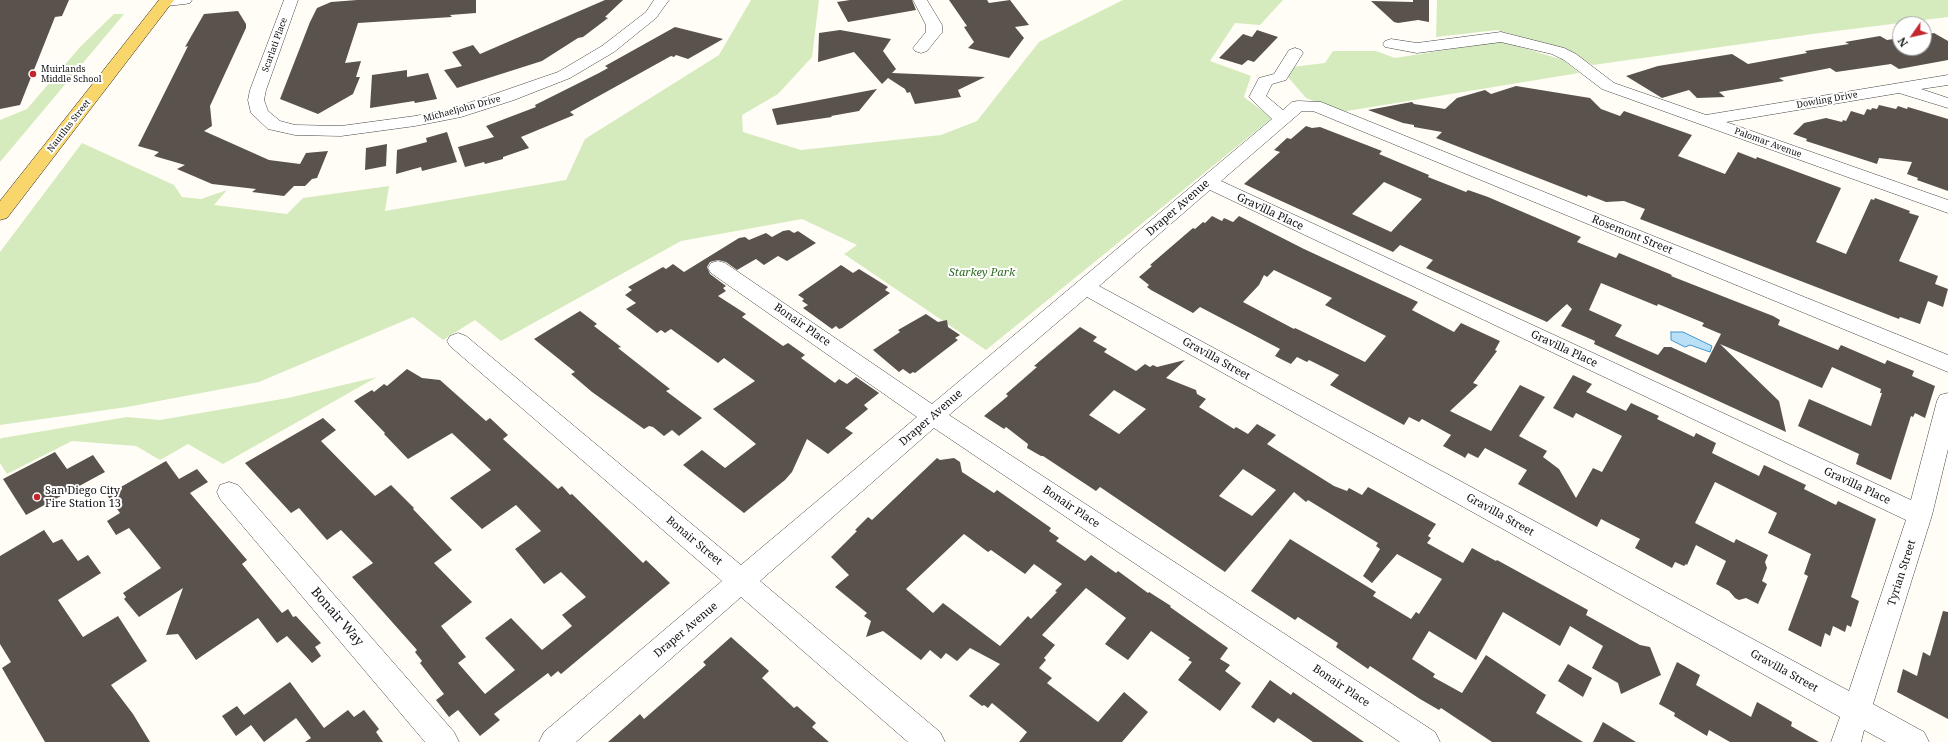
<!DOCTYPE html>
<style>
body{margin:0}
#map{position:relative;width:1948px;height:742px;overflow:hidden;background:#fffdf5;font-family:"Noto Serif",serif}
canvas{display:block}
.north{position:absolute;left:1892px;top:16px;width:40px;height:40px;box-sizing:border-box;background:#fff;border:1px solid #a0a0a0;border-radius:50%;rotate:236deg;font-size:11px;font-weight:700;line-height:16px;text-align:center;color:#111}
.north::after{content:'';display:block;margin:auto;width:14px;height:18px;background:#c4262e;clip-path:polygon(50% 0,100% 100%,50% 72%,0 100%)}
</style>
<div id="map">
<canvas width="1948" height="742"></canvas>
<div class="north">N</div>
</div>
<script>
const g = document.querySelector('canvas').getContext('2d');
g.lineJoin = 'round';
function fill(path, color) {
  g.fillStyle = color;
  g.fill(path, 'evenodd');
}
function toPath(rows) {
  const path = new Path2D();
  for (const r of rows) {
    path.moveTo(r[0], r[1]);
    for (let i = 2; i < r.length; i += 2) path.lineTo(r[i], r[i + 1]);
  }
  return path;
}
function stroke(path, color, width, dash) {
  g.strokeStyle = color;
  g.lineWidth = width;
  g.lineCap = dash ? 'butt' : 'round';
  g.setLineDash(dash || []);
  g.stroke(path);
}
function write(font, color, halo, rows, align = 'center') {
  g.font = font + ' "Noto Serif",serif';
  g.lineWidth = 4;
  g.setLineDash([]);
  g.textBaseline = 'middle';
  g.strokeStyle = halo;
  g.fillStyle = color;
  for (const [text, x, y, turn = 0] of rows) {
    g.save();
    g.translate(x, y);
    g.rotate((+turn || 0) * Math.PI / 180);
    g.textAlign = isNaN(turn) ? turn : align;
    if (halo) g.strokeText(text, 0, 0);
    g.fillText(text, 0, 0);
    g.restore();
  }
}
fill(toPath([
 [751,0,819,0,812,57,778,94,742,115,743,132,801,150,941,135,977,121,1039,42,1123,0,1283,0,1260,25,1235,23,1210,61,1251,76,1244,97,1272,118,986,350,844,254,857,245,802,219,681,241,501,341,475,320,443,340,413,317,259,382,127,407,0,425,0,252,82,143,174,185,182,197,201,199,227,190,214,205,287,214,303,198,389,186,385,211,566,180,585,139,719,55],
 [1437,0,1948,0,1948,17,1820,33,1593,65,1562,48,1497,30,1436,37],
 [114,14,124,14,0,162,0,120,27,109,80,47],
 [1497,42,1504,42,1563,60,1579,73,1341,112,1306,98,1287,76,1292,67,1325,63,1333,51,1376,51,1395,58],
 [377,377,223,464,188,444,160,460,136,446,72,441,7,474,0,463,0,439,2,438,127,417,160,420,288,398]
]), '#d5ebbd');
const water = toPath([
 [1671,332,1683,332,1712,346,1710,352,1690,345,1685,347,1671,340,1671,332]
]);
fill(water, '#b9e0f7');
stroke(water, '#3f96cf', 1);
fill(toPath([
 [0,0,69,0,62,16,55,17,20,105,0,109],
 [357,0,476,0,476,13,450,15,452,17,358,23,345,63,361,61,356,77,360,77,353,94,318,114,280,99,310,22,317,8,331,2],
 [605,0,623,0,605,17,608,18,583,37,578,38,542,61,457,88,444,70,462,66,452,52,473,45,480,54],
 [850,0,912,0,916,10,848,22,837,2],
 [949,0,987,0,989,3,1010,0,1029,25,1015,27,1024,38,1009,58,968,48,974,42,964,27,967,26],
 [1413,0,1429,0,1429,22,1418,20,1398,23,1394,22,1371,1,1413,2],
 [238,11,246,24,246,28,210,106,212,126,204,131,269,160,300,164,306,153,328,151,317,178,312,179,305,186,294,186,284,196,252,192,256,189,212,184,177,169,185,165,154,156,159,152,138,146,188,46,185,47,204,14],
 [675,27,723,39,688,59,676,55,674,57,671,56,570,112,574,115,521,137,529,148,503,157,503,159,485,164,484,162,465,167,458,147,494,137,486,126,536,107,535,105,599,73,608,68,605,66],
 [840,30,891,39,883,51,896,69,892,73,985,77,958,90,961,97,915,104,910,92,907,93,905,89,888,78,882,84,854,52,818,62,819,33],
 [1257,30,1278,37,1254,62,1248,60,1242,65,1219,58,1243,34,1252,37],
 [1934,33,1948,41,1948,60,1899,69,1891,64,1836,72,1830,68,1779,78,1784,81,1719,92,1725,97,1697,98,1689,90,1662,98,1626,76,1658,66,1732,54,1748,64,1807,53,1805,51,1849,44,1845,42,1880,36,1887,40,1900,38,1900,48,1924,48,1924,35],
 [407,70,407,77,428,73,437,99,415,103,414,101,370,108,372,75],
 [1516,86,1590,98,1601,109,1620,116,1624,111,1692,135,1678,156,1725,174,1738,152,1756,159,1757,157,1841,188,1816,242,1846,254,1871,199,1874,200,1875,198,1910,211,1909,213,1919,216,1899,261,1938,276,1935,284,1948,289,1943,307,1928,301,1920,324,1900,317,1899,319,1640,219,1645,209,1624,201,1606,202,1588,195,1587,197,1436,138,1442,132,1414,127,1414,125,1403,123,1368,110,1412,102,1414,104,1445,109,1457,98,1485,90,1491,94],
 [877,89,859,111,831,116,832,117,777,125,772,109],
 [1879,105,1896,109,1898,106,1907,109,1908,107,1948,119,1948,191,1917,180,1918,178,1907,174,1912,162,1879,158,1877,164,1806,141,1807,139,1793,134,1804,123,1826,118,1842,122,1843,120,1846,121,1851,111,1864,115,1867,109,1871,110,1872,108,1877,109],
 [1306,126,1312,128,1320,127,1382,151,1379,154,1429,175,1428,177,1466,192,1468,190,1488,197,1581,237,1577,242,1616,258,1619,253,1672,275,1671,276,1773,316,1780,320,1778,325,1838,350,1841,345,1885,364,1887,360,1914,371,1912,376,1935,386,1925,418,1915,413,1913,417,1911,416,1891,480,1856,464,1859,454,1798,426,1809,399,1871,426,1882,393,1880,393,1881,389,1832,367,1822,388,1720,344,1779,401,1786,432,1594,344,1595,341,1561,326,1572,309,1567,304,1547,322,1426,268,1433,260,1400,245,1393,252,1244,184,1280,152,1274,150,1287,138,1291,139],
 [1384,182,1422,199,1391,232,1352,214],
 [1601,283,1657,306,1658,304,1704,323,1702,326,1721,334,1706,363,1671,347,1664,347,1658,355,1615,336,1622,325,1589,310],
 [447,132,457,162,422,171,421,167,396,174,397,150,427,142,426,138],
 [387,144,386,166,365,170,366,148],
 [1212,216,1222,221,1224,218,1233,222,1239,216,1304,249,1418,302,1412,310,1454,332,1461,323,1500,341,1495,350,1497,351,1473,383,1478,385,1450,411,1491,431,1520,385,1545,397,1519,436,1547,451,1543,457,1559,469,1576,498,1593,468,1602,472,1622,436,1576,413,1573,418,1553,408,1573,375,1592,384,1586,392,1626,411,1631,403,1659,416,1657,419,1694,437,1696,433,1716,443,1712,453,1759,476,1764,465,1806,485,1804,489,1836,505,1838,501,1876,519,1851,597,1859,601,1851,627,1847,625,1845,632,1833,626,1830,636,1825,633,1821,647,1788,630,1808,576,1804,574,1811,554,1768,533,1777,513,1715,482,1695,523,1734,543,1736,539,1768,555,1765,562,1767,568,1762,581,1767,584,1758,604,1746,598,1739,600,1735,598,1729,591,1716,584,1726,561,1696,545,1687,565,1686,564,1684,566,1675,562,1672,568,1635,548,1640,539,1601,519,1597,527,1518,484,1527,470,1485,448,1478,458,1468,453,1465,458,1462,456,1443,446,1451,435,1422,419,1419,422,1409,417,1404,425,1330,385,1339,375,1309,360,1307,362,1297,357,1291,364,1275,356,1280,349,1246,331,1200,307,1193,313,1151,290,1147,287,1149,285,1139,277,1152,266,1150,265,1193,228,1195,229,1203,222,1205,223],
 [1274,270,1332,298,1325,305,1386,336,1365,362,1295,328,1294,329,1243,302,1259,285,1264,275,1267,277],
 [789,230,794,233,798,231,816,243,787,261,778,256,764,265,756,259,737,270,726,262,718,260,710,262,707,267,710,274,726,286,723,288,726,291,718,296,746,314,742,317,783,346,788,343,805,355,801,358,835,383,839,379,847,384,856,377,879,393,864,405,868,409,845,428,853,433,828,454,807,439,792,472,785,480,744,513,683,465,702,450,725,468,756,444,713,409,755,381,724,358,718,363,671,329,665,333,661,330,657,333,626,309,636,303,625,295,632,290,628,287,663,267,666,269,673,264,684,272,739,238,745,237,749,240,766,233,772,237,783,231],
 [841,265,853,273,859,269,888,287,885,290,890,293,842,328,839,329,836,326,832,329,803,308,808,305,802,301,804,299,798,295],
 [580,311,597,324,594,326,621,347,618,348,670,389,666,391,702,418,679,436,672,430,664,436,653,427,649,426,644,429,592,392,571,374,575,372,534,339],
 [926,314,938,322,947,320,948,327,960,335,955,338,958,340,915,373,913,372,910,374,903,369,899,372,873,350,900,332,898,330],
 [1080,327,1097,337,1093,341,1107,349,1104,352,1136,371,1145,364,1150,367,1153,365,1157,367,1185,360,1166,378,1196,390,1197,394,1206,399,1199,407,1234,429,1236,427,1248,434,1257,424,1276,435,1267,444,1334,486,1347,491,1349,488,1362,495,1368,487,1436,524,1428,536,1431,538,1427,543,1463,563,1472,548,1496,561,1497,560,1588,610,1586,615,1640,645,1650,647,1661,675,1621,694,1618,683,1592,668,1603,646,1570,626,1560,646,1503,612,1476,660,1429,631,1412,659,1435,674,1433,677,1462,693,1486,655,1546,695,1536,713,1583,742,1492,742,1441,708,1439,710,1420,699,1370,666,1368,669,1336,647,1338,643,1298,617,1295,620,1251,591,1290,539,1376,592,1373,596,1411,619,1416,612,1419,614,1442,579,1397,554,1372,583,1363,576,1380,549,1376,546,1378,543,1308,500,1306,502,1294,492,1225,572,1100,487,1096,491,1043,456,1041,456,1027,448,1028,444,1006,427,1004,429,984,416,1008,396,1006,394,1037,367,1034,366],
 [1114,390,1146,409,1119,434,1089,415],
 [1243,469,1276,490,1252,516,1219,496],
 [407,369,422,378,440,380,486,421,490,418,508,435,503,439,558,489,562,486,570,495,572,494,643,563,646,560,670,583,561,674,558,671,551,677,548,673,494,714,500,720,480,736,458,710,449,717,436,700,444,694,420,663,422,661,415,652,417,650,352,577,373,563,341,530,327,540,299,508,291,513,245,463,323,418,336,430,321,441,375,496,391,485,414,508,413,509,452,550,434,563,472,602,441,626,466,657,458,663,485,694,515,670,485,638,511,618,542,650,572,626,562,615,586,597,561,572,544,584,515,549,541,531,516,505,482,529,450,498,491,470,452,433,408,459,384,434,385,433,354,401,372,390,374,392,384,384,387,386],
 [55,452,67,469,93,455,105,472,26,515,3,479],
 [937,458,940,460,954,458,960,462,962,472,994,493,997,490,1051,528,1049,531,1059,538,1056,541,1085,561,1091,555,1116,573,1118,571,1148,593,1149,592,1171,606,1170,607,1228,648,1220,659,1230,665,1225,671,1241,683,1220,711,1178,680,1192,662,1188,660,1190,658,1151,631,1128,660,1105,644,1126,618,1086,588,1042,635,1055,645,1044,658,1046,660,1039,668,1052,678,1047,683,1098,722,1124,692,1148,712,1122,742,1019,742,1027,732,992,703,988,708,984,705,982,706,969,696,1000,664,970,648,957,661,946,653,941,659,930,650,921,660,883,631,866,637,871,621,864,616,867,613,835,587,849,575,831,557,857,531,855,530,868,517,872,520],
 [964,534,988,552,991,550,1025,574,1034,564,1062,584,1055,591,1057,592,1031,619,1028,616,1000,646,943,603,933,613,906,589],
 [166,461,179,479,197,469,208,482,190,493,247,560,242,564,282,613,288,609,293,617,296,616,321,643,315,647,321,656,312,663,287,636,277,643,258,618,196,660,178,634,166,635,183,588,139,617,124,599,126,597,123,593,161,568,129,528,116,535,107,521,120,513,107,495],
 [44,530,53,543,62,539,78,561,88,555,101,573,58,600,83,637,118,616,147,661,111,685,133,714,150,742,45,742,2,668,11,662,0,644,0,556],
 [1943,611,1948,612,1948,719,1897,692,1903,669,1917,676,1923,652,1930,656],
 [731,637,769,671,762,678,794,708,797,706,816,723,812,727,829,742,608,742,640,714,644,719,706,665,703,662],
 [1677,662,1700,675,1696,685,1751,717,1757,702,1792,722,1791,726,1819,742,1730,742,1709,730,1707,736,1674,716,1675,713,1659,704],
 [1568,664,1592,678,1583,697,1558,681],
 [1270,680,1291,695,1293,692,1364,742,1313,742,1278,718,1274,723,1251,707],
 [290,682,324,728,348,710,354,717,364,710,379,729,376,732,383,742,305,742,311,738,296,718,264,742,251,725,236,736,222,716,237,706,244,715],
 [1603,722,1636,742,1593,742]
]), '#5a524d');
const minor = toPath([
 [160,0,192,0,190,3,185,4,166,6,161,5,159,2,160,0],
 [284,0,298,0,266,90,264,100,268,111,280,121,295,125,341,126,415,116,451,109,558,72,602,46,646,12,654,0,669,0,656,18,614,52,570,78,514,100,461,117,415,126,341,136,295,135,268,129,251,113,248,100,250,90,284,0],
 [913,0,927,0,942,25,942,33,939,36,927,51,921,53,915,51,913,48,926,32,926,25,913,0],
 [1501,32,1564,48,1576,54,1614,83,1706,115,1948,75,1948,85,1921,89,1948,98,1948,108,1899,93,1726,122,1948,200,1948,213,1602,89,1564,60,1552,54,1501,42,1417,53,1385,47,1383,44,1385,41,1391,39,1417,43,1501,32],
 [1295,48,1301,50,1303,53,1286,80,1272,84,1266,96,1283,110,1292,102,1298,101,1321,102,1948,355,1948,372,1313,111,1302,111,1221,181,1911,500,1937,401,1940,395,1948,393,1948,449,1932,515,1873,704,1924,732,1929,742,1886,742,1864,730,1861,742,1831,742,1840,717,1087,297,949,415,1435,732,1440,742,1400,742,934,428,760,581,940,732,945,742,908,742,741,597,576,742,539,742,544,732,722,581,450,346,447,341,450,336,458,333,466,336,741,565,917,417,711,273,708,268,711,263,718,261,725,263,932,404,1272,119,1249,97,1259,78,1274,74,1289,50,1295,48],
 [1210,190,1906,520,1849,691,1099,286,1210,190],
 [229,482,238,485,454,732,459,742,425,742,220,499,217,492,220,485,229,482]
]);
const major = toPath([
 [159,0,174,0,7,218,0,220,0,201,159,0]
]);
stroke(minor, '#444', 1);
stroke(major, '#222', 1);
fill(minor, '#fff');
fill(major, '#f9d66b');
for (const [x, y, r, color] of [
 [33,74,4,"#c4262e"],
 [37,497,4,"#c4262e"]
]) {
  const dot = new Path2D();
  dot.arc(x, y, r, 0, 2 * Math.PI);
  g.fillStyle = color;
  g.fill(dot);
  stroke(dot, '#fff', 1.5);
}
write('9px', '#111', '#fff', [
 ["Scarlati Place",275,45,-70],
 ["Dowling Drive",1827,100,-10],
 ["Michaeljohn Drive",462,109,-15],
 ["Nautilus Street",69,126,-52],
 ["Palomar Avenue",1768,143,20]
]);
write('9px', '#111', '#fff', [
 ["Muirlands",41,69],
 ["Middle School",41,79]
], 'left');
write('11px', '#111', '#fff', [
 ["Draper Avenue",1178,208,-41],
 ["Gravilla Place",1270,212,25],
 ["Rosemont Street",1632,235,22],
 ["Bonair Place",802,325,35],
 ["Gravilla Place",1564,349,25],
 ["Gravilla Street",1216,359,29],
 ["Draper Avenue",931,418,-41],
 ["Gravilla Place",1857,486,25],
 ["Bonair Place",1071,507,34],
 ["Gravilla Street",1500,515,29],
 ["Bonair Street",694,541,40],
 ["Tyrian Street",1902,573,-72],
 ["Draper Avenue",686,630,-40],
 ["Gravilla Street",1784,671,29],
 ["Bonair Place",1341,686,34]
]);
write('italic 11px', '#2f6b1f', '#fff', [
 ["Starkey Park",982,273]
]);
write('11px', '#111', '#fff', [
 ["San Diego City",45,491],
 ["Fire Station 13",45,504]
], 'left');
write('13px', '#111', '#fff', [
 ["Bonair Way",337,617,49]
]);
</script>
